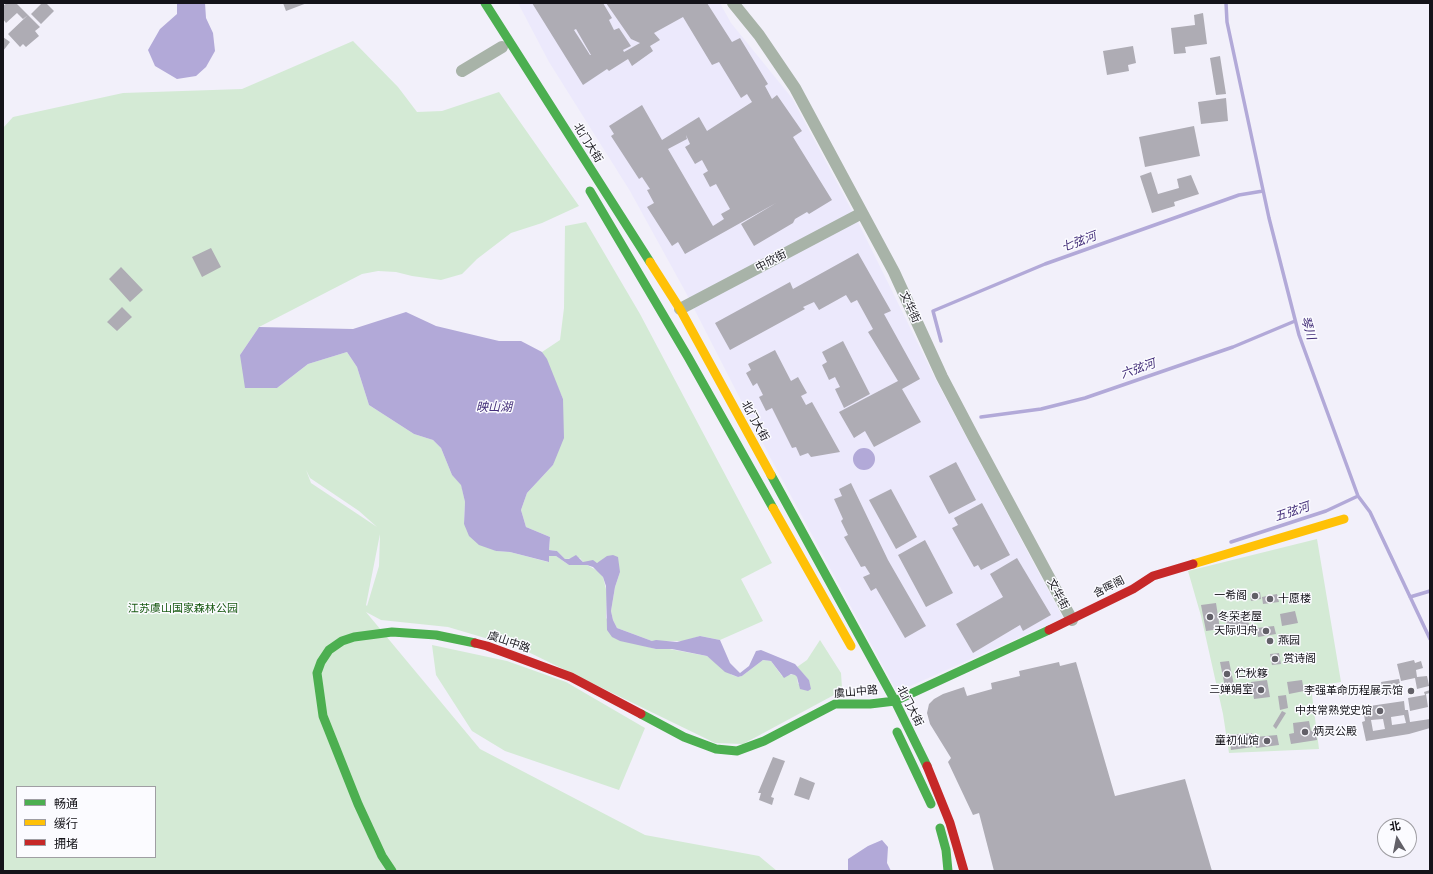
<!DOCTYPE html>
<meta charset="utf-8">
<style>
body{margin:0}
#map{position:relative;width:1433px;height:874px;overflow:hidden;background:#f2f0fa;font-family:Raleway,"Noto Sans SC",sans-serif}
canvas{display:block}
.frame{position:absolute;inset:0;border:4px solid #141319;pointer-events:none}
.legend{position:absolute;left:16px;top:786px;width:140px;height:72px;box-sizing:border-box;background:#fbfbff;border:1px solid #9f9ea3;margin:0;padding:5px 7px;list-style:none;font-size:12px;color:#141319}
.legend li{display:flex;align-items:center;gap:8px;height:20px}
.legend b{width:20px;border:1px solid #9f9ea3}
.north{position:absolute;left:1377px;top:818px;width:40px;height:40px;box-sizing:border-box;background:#fbfbff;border:1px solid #9f9ea3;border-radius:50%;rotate:350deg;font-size:11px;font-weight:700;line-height:16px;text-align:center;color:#141319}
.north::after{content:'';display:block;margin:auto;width:14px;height:18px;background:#626068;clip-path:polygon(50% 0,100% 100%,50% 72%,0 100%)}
</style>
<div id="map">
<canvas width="1433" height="874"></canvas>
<div class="frame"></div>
<ul class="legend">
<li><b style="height:5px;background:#4caf50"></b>畅通</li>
<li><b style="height:5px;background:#ffc107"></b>缓行</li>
<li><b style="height:5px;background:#c62828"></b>拥堵</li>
</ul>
<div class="north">北</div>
</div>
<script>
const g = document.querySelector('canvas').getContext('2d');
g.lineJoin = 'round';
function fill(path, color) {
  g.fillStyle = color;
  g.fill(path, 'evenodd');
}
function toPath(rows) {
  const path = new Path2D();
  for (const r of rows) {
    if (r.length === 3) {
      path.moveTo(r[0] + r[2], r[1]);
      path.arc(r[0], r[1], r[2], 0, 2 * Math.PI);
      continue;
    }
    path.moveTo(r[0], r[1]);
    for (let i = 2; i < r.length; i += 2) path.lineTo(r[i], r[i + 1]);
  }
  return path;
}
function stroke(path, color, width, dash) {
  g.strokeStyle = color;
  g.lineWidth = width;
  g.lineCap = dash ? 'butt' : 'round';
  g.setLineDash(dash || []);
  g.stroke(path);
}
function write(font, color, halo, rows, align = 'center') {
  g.font = font + ' Raleway,"Noto Sans SC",sans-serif';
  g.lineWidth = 3;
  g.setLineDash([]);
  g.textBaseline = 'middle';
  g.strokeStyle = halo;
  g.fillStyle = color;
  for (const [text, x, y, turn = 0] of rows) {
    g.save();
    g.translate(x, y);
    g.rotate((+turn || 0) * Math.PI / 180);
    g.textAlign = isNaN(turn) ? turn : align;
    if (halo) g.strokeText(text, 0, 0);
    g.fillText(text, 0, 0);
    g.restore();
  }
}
fill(toPath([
 [518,3,720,3,731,23,792,98,857,220,936,380,1063,618,897,692,771,459,685,291,630,191,549,62]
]), '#ece9fc');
fill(toPath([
 [353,41,398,87,417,112,442,111,499,92,579,206,542,223,511,233,477,259,462,274,441,280,412,276,396,272,378,271,362,274,259,327,240,355,277,388,308,364,347,352,357,367,369,405,414,434,433,440,441,448,452,475,461,484,465,502,464,524,496,551,510,552,548,562,549,556,556,556,569,565,587,565,598,571,603,577,607,593,606,618,630,642,656,649,664,648,707,656,732,675,738,677,742,676,763,660,771,661,782,676,795,674,797,677,798,684,809,680,797,667,807,660,820,640,841,673,842,688,834,695,743,744,715,743,522,649,448,627,381,620,366,612,480,749,645,835,759,856,777,871,3,871,3,128,13,117,123,93,242,89],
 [306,470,310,478,359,511,377,527,311,483],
 [380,534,379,566,367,606,366,605],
 [17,787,155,787,155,857,17,857],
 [586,222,640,314,772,563,741,579,763,621,720,640,700,636,684,641,652,641,617,628,613,620,611,611,615,587,620,572,600,563,583,562,580,558,565,559,557,551,549,550,550,537,526,527,521,510,527,493,553,465,563,418,563,399,542,352,560,340,564,308,565,226],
 [1317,539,1341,682,1311,687,1319,749,1229,753,1223,714,1201,616,1188,571],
 [432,645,507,661,566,682,645,728,619,790,505,751,472,731,436,675]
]), '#d4ead5');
fill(toPath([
 [177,3,205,3,206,18,213,33,215,51,206,67,196,76,177,79,155,66,148,50,160,29,177,14],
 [406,312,436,326,499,341,521,341,542,352,547,359,563,399,564,438,553,465,527,493,521,510,526,527,550,537,549,550,557,551,565,559,569,559,576,555,583,562,593,560,597,563,607,556,613,555,618,557,620,572,615,587,611,611,613,620,617,628,652,641,656,640,677,642,700,636,720,640,730,663,740,673,749,666,756,651,761,650,795,664,809,680,811,689,808,691,800,689,797,677,795,675,791,674,784,678,771,661,763,660,742,676,738,677,725,672,707,656,672,649,656,649,620,641,612,637,607,630,606,586,603,577,593,567,587,565,569,565,556,556,549,556,549,562,510,552,496,551,479,545,469,536,464,524,465,502,461,485,452,475,441,448,433,440,414,434,369,405,357,367,347,352,308,364,277,388,245,388,240,355,259,327,353,329],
 [864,459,11],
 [882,840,888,847,887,863,891,871,848,871,848,859,868,846]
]), '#b2a9d8');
stroke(toPath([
 [1226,3,1227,22,1269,218,1299,335,1358,496,1370,512,1430,639],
 [941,341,933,311,1045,264,1239,195,1263,191],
 [981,417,1041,409,1085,398,1233,347,1295,321],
 [1231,542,1326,511,1358,496],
 [1410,597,1430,591]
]), '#b2a9d8', 3.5);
fill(toPath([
 [7,3,16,3,40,27,35,31,39,36,26,47,23,44,20,47,8,34,28,15,23,19,17,13,6,23,3,19,3,6],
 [42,3,46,3,54,11,41,24,31,14],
 [283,3,307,3,286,11],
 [532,3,603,3,612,18,609,20,614,30,619,28,631,46,623,50,624,52,640,43,631,39,606,3,707,3,732,42,740,38,768,84,765,86,772,99,777,95,802,131,793,137,832,200,809,214,807,212,795,219,793,223,754,246,741,224,776,203,685,254,678,242,672,246,647,207,654,203,647,190,650,189,642,177,639,179,611,136,614,134,609,126,642,105,662,140,699,117,707,131,752,102,747,94,741,98,719,62,712,65,683,17,654,33,660,40,650,46,653,51,632,66,628,59,609,71,607,69,583,85],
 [576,29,591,55,590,55,574,30],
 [686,135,690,144,685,147,695,164,702,160,708,171,703,174,710,187,716,184,730,209,721,214,724,219,713,226,668,149,687,139],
 [1203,13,1207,44,1185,47,1186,53,1174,54,1171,28,1195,25,1194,15],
 [3,37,10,42,3,51],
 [1133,46,1136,63,1128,65,1129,71,1107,75,1103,51],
 [1220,56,1226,94,1216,95,1210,58],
 [1226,98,1228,121,1201,124,1198,102],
 [1194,126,1200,156,1145,167,1139,137],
 [1151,172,1158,194,1179,188,1177,179,1191,175,1199,194,1174,202,1175,206,1152,213,1140,176],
 [211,248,221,267,202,277,192,257],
 [858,253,891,311,884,314,920,379,902,389,921,422,874,447,865,431,854,438,839,412,898,381,868,332,873,329,857,300,851,303,846,295,819,310,814,302,803,307,805,309,730,350,715,323,790,282,793,289],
 [121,267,143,290,130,302,109,279],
 [122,307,132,317,117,331,107,322],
 [843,341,870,394,844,408,835,389,840,387,835,377,829,380,822,365,827,362,822,352],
 [775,350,791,381,798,377,807,393,801,396,806,405,812,402,840,452,811,457,808,453,800,456,796,447,792,448,772,408,766,411,759,397,763,395,757,383,753,386,746,373,751,370,748,364],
 [956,462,976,500,949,514,929,476],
 [851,483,888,560,926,626,905,638,876,588,871,591,863,577,870,574,865,566,861,567,844,537,848,535,841,521,843,519,834,499,842,496,839,489],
 [891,489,917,537,896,549,869,500],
 [982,503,1010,555,981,570,978,565,974,567,952,528,958,525,954,518],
 [925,540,953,593,926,607,898,555],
 [1017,558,1051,615,1023,631,1020,625,973,653,956,624,1003,597,990,574],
 [1260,592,1261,599,1251,601,1250,594],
 [1277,594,1279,602,1263,604,1262,597],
 [1216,603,1220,629,1206,631,1201,605],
 [1295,611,1298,623,1282,626,1280,614],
 [1248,616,1249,626,1227,630,1225,620],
 [1274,626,1276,634,1258,637,1257,628],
 [1279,653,1281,664,1272,665,1270,654],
 [1414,660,1415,663,1421,661,1423,668,1416,670,1417,677,1427,676,1430,690,1429,686,1417,689,1415,678,1401,681,1397,664],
 [1229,661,1234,685,1225,687,1220,662],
 [1059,662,1060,666,1076,662,1115,796,1185,779,1212,871,994,871,979,813,973,815,948,762,951,758,930,724,927,713,929,704,934,699,943,694,964,687,967,696,992,689,991,683,1020,676,1019,671],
 [1399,679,1402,693,1384,696,1381,682],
 [1267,680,1270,697,1254,699,1251,682],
 [1302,680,1304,691,1289,694,1287,682],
 [1430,690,1430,693,1426,694,1428,707,1410,711,1408,698,1425,695,1424,692],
 [1286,695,1288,708,1280,710,1278,696],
 [1404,701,1405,710,1408,710,1410,722,1430,719,1430,728,1409,734,1366,741,1362,722,1365,721,1363,707],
 [1404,715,1406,723,1392,725,1391,717],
 [1383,719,1385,729,1373,731,1371,720],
 [1282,711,1286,713,1276,729,1273,726],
 [1309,721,1311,731,1316,730,1317,740,1291,744,1289,734,1294,733,1293,723],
 [1252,733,1253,747,1231,750,1229,735],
 [1277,735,1279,745,1256,748,1255,737],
 [773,757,785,761,771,797,774,798,772,805,759,800,761,793,758,793],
 [800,777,815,783,809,800,794,795]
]), '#aeacb4');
stroke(toPath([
 [733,3,759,35,795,88,894,272,942,377,973,436,1072,620],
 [462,71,502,47],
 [680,309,862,213]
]), '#a8b3a8', 12);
stroke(toPath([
 [485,3,650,262],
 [590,191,688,357,773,508],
 [771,475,895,701,927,766],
 [641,714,684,737,716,749,737,751,764,741,835,704,870,704,895,701,1049,630],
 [897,732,931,804],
 [940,828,946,850,948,871],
 [392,871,382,856,358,804,323,716,317,673,321,662,329,650,342,641,354,637,392,632,436,635,475,643]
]), '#4caf50', 9);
stroke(toPath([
 [650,262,680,309,771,475],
 [773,508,851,646],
 [1193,564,1344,519]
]), '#ffc107', 9);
stroke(toPath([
 [1049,630,1133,589,1153,576,1193,564],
 [475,643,487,646,571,677,641,714],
 [927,766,950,823,964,871]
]), '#c62828', 9);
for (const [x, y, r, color] of [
 [1255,596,4,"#626068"],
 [1270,599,4,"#626068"],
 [1210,617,4,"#626068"],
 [1266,631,4,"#626068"],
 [1270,641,4,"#626068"],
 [1275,659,4,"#626068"],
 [1227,674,4,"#626068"],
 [1261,690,4,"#626068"],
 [1411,691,4,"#626068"],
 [1380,711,4,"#626068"],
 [1305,732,4,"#626068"],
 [1267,741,4,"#626068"]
]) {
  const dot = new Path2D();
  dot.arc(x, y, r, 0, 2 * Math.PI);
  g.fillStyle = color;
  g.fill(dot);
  stroke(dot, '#fbfbff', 1.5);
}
write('11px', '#141319', '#fbfbff', [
 ["北门大街",588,143,58],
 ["中欣街",771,261,-28],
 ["文华街",910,307,65],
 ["北门大街",755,421,61],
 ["含晖阁",1109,587,-27],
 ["文华街",1058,594,62],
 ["虞山中路",509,642,19],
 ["虞山中路",856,692,-5],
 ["北门大街",910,706,63]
]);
write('11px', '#141319', '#fbfbff', [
 ["一希阁",1247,596],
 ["十愿楼",1278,599,"left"],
 ["冬荣老屋",1218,617,"left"],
 ["天际归舟",1258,631],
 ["燕园",1278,641,"left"],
 ["赏诗阁",1283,659,"left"],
 ["伫秋簃",1235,674,"left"],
 ["三婵娟室",1253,690],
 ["李强革命历程展示馆",1403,691],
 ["中共常熟党史馆",1372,711],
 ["炳灵公殿",1313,732,"left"],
 ["童初仙馆",1259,741]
], 'right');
write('11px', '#185a12', '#fbfbff', [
 ["江苏虞山国家森林公园",183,609]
]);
write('italic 12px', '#422d78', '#fbfbff', [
 ["七弦河",1079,242,-20],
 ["琴川",1308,328,73],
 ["六弦河",1138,369,-19],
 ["映山湖",494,407],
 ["五弦河",1292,512,-18]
]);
</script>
